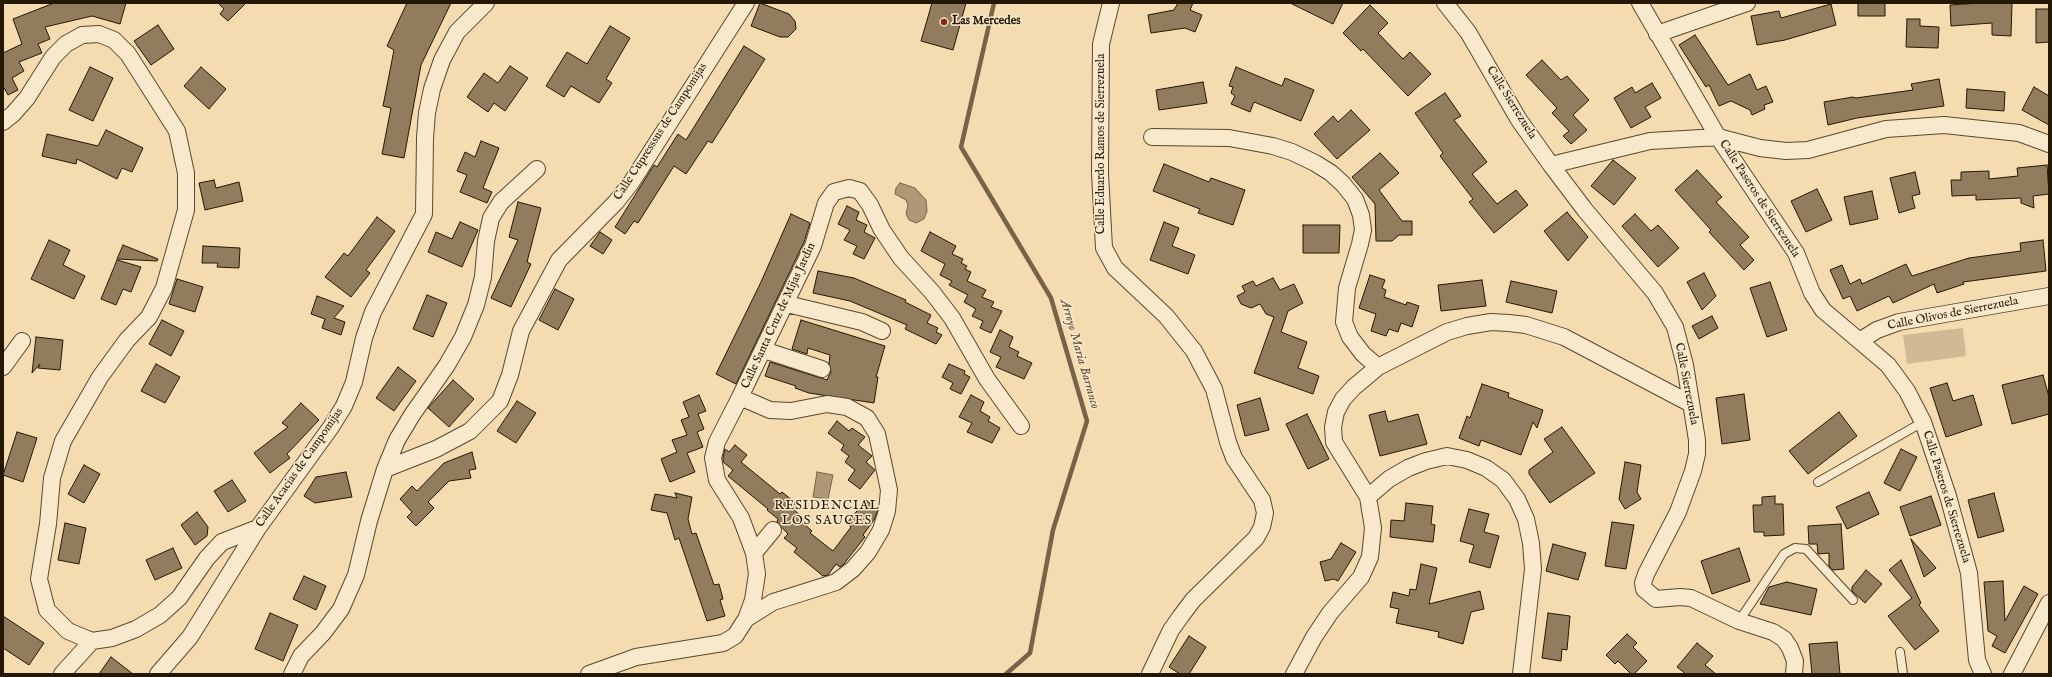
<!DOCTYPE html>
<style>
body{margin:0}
#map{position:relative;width:2052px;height:677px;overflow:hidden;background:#f5dbb0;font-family:"IM FELL English",serif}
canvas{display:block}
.frame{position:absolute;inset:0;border:4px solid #241704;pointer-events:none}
</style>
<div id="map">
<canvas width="2052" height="677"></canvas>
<div class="frame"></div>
</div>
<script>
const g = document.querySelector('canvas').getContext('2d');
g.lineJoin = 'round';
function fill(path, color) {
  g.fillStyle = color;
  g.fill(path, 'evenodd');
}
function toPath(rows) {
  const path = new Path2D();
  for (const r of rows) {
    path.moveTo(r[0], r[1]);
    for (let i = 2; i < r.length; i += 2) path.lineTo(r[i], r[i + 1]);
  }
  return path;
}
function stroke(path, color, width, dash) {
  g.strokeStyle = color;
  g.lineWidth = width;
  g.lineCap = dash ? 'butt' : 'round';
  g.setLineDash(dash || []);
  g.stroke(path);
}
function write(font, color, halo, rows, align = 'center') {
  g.font = font + ' "IM FELL English",serif';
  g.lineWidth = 3;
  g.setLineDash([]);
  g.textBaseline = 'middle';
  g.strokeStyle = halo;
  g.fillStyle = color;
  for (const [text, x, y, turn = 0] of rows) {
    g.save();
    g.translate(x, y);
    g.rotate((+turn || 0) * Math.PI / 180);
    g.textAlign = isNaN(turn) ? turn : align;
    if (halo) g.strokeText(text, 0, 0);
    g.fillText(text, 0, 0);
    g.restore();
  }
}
fill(toPath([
 [1963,328,1966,356,1907,364,1903,335]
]), '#d1ba93');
const water = toPath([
 [900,183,915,188,926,200,927,211,924,219,916,223,909,220,906,214,908,205,906,200,895,194,896,188,900,183],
 [817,472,833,475,828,499,813,497,817,472]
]);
fill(water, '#ae9876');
stroke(water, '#776448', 1);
stroke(toPath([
 [994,3,961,147,1051,298,1087,421,1053,530,1030,653,1006,674]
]), '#776448', 4.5);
const building = toPath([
 [54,3,126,3,120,24,92,16,45,27,50,39,38,44,42,53,19,62,24,71,12,78,18,90,8,95,3,86,3,53,22,44,13,19,54,3],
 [218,3,246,3,228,21,220,14,224,9,218,3],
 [407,3,451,3,421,65,404,158,382,154,391,108,383,106,394,50,387,46,407,3],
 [760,3,789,14,795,21,796,29,788,37,780,37,751,26,760,3],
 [932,3,966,3,953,50,921,41,932,3],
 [1178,3,1193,3,1190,10,1202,15,1195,32,1185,28,1151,33,1148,15,1174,10,1178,3],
 [1290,3,1343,3,1333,24,1290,3],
 [1858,3,1885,3,1885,16,1858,16,1858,3],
 [1980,3,2012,3,2011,36,1992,35,1992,23,1951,26,1950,5,1980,3],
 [1831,4,1836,25,1785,40,1757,45,1751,16,1779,11,1781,18,1831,4],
 [1370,5,1388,23,1378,33,1403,59,1410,52,1431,74,1408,96,1363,49,1361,51,1343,33,1370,5],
 [2036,9,2049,9,2049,42,2036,43,2036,9],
 [1907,19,1920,19,1920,26,1939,27,1938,48,1906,47,1907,19],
 [158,25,174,49,151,65,134,41,158,25],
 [610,26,630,38,606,79,612,83,599,103,571,86,564,97,546,86,567,52,587,64,610,26],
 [1695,35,1728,85,1750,74,1757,90,1766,86,1773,102,1764,105,1765,109,1752,115,1750,110,1731,101,1719,106,1709,85,1706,87,1679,45,1695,35],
 [744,46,765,59,712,143,708,141,686,174,674,166,638,223,634,221,625,234,615,227,654,165,657,167,678,134,686,140,744,46],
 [1542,60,1561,80,1567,76,1589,100,1573,115,1587,130,1571,144,1563,136,1569,131,1552,113,1557,108,1526,75,1542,60],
 [510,66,528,78,505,111,494,103,488,112,467,97,484,73,498,83,510,66],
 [90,67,113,78,93,121,69,110,90,67],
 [201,67,226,89,209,109,184,86,201,67],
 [1236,67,1282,86,1285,78,1314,90,1301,121,1254,102,1250,112,1231,104,1235,96,1231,93,1233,87,1229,86,1236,67],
 [1939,79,1944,106,1857,118,1828,125,1824,102,1853,97,1856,98,1913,90,1911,84,1939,79],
 [1203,82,1207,103,1159,110,1156,90,1203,82],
 [1652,83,1661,98,1645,107,1651,117,1631,128,1614,98,1632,87,1635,93,1652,83],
 [2034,87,2049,96,2049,125,2022,110,2034,87],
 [1967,89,2005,92,2004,111,1966,108,1967,89],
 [1445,93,1461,116,1454,120,1487,162,1472,174,1497,204,1516,190,1528,205,1494,233,1469,202,1473,199,1440,156,1443,153,1415,113,1445,93],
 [1351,110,1370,130,1337,159,1314,134,1333,116,1338,122,1351,110],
 [106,130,143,148,132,172,122,168,117,179,77,159,76,164,42,156,47,134,98,146,106,130],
 [481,141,499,148,483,188,492,192,487,203,460,192,467,175,457,171,465,152,475,157,481,141],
 [1380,153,1399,173,1379,190,1402,221,1412,221,1412,235,1399,235,1392,241,1376,241,1375,204,1352,177,1380,153],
 [1613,160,1636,178,1614,205,1591,186,1613,160],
 [1164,164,1209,182,1211,178,1245,190,1233,225,1198,213,1200,209,1153,191,1164,164],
 [2047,165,2049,194,2033,196,2034,208,2021,203,2021,198,1976,200,1976,195,1952,196,1951,180,1961,180,1961,172,1989,171,1989,179,2018,176,2017,168,2047,165],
 [1697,170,1722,197,1716,202,1749,237,1740,245,1754,260,1744,270,1709,232,1711,230,1675,190,1697,170],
 [1915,172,1920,194,1912,196,1915,208,1899,213,1890,178,1915,172],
 [214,180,216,188,239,182,243,201,205,210,199,183,214,180],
 [1817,189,1832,220,1806,232,1791,201,1817,189],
 [1872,191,1878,219,1850,225,1844,197,1872,191],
 [518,202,541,208,527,262,531,264,511,307,491,298,518,240,509,237,518,202],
 [847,206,859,212,856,220,867,225,864,232,875,238,864,259,853,254,857,246,844,240,850,230,838,224,847,206],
 [1567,212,1588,237,1568,261,1544,231,1567,212],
 [791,214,810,223,804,242,736,384,716,374,761,282,791,214],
 [1635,214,1651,231,1658,225,1679,248,1658,267,1622,226,1635,214],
 [377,217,395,231,366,270,370,273,351,297,325,277,344,253,348,256,377,217],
 [460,222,478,230,462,267,428,252,436,232,452,239,460,222],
 [1164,222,1179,228,1172,246,1195,255,1188,274,1150,260,1164,222],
 [1303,225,1340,225,1339,253,1303,253,1303,225],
 [600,232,612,240,603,254,590,246,600,232],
 [930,232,956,246,952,254,963,259,961,263,967,266,965,269,971,272,967,281,986,290,982,297,994,302,991,307,1002,311,991,333,980,328,983,321,972,316,976,309,964,302,968,295,949,285,952,281,940,275,945,264,921,251,930,232],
 [49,240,70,250,63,265,85,276,74,299,31,279,49,240],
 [2043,240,2046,271,1963,282,1964,284,1937,293,1934,284,1893,303,1889,296,1857,311,1850,296,1843,299,1830,270,1842,265,1850,284,1860,279,1862,284,1906,264,1912,276,1969,258,2021,251,2020,243,2043,240],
 [123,245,158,259,157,261,117,259,123,245],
 [203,246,240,248,239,268,217,267,218,263,202,263,203,246],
 [117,260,141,267,131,292,123,289,116,305,101,299,117,260],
 [818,271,854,278,906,300,905,302,931,315,927,323,938,328,936,332,942,335,936,344,905,329,907,325,850,301,813,293,818,271],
 [1704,273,1716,296,1702,310,1687,282,1704,273],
 [1370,275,1385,280,1382,288,1386,290,1384,297,1406,305,1407,302,1419,306,1412,327,1401,323,1398,332,1389,329,1386,336,1371,331,1376,314,1359,308,1370,275],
 [1273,278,1280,290,1294,284,1303,303,1288,311,1281,332,1307,342,1298,368,1319,376,1313,394,1254,373,1274,317,1266,314,1260,304,1251,308,1241,304,1237,296,1245,292,1242,286,1253,281,1256,286,1273,278],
 [177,279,203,287,195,312,169,304,177,279],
 [1482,280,1486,306,1441,311,1438,285,1482,280],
 [1511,281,1557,291,1552,313,1506,302,1511,281],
 [1770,282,1787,330,1767,337,1750,288,1770,282],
 [555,289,574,299,558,330,539,320,555,289],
 [427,295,447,303,433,337,413,329,427,295],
 [317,296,344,306,334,318,345,322,341,335,322,328,325,319,311,314,317,296],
 [1712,316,1718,328,1699,339,1692,326,1712,316],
 [162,320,184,331,171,356,149,344,162,320],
 [801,320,885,346,876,377,878,377,874,403,809,393,795,388,796,386,765,376,770,362,827,380,831,372,829,363,830,355,808,348,807,354,792,349,801,320],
 [1000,330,1013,337,1009,347,1019,352,1017,356,1032,363,1024,379,996,367,1001,357,990,352,1000,330],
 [36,337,63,340,60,370,38,368,40,364,32,373,36,337],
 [156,364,180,377,165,403,141,391,156,364],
 [949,364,965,371,964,374,970,377,961,394,950,389,953,383,942,377,949,364],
 [398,367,416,381,394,411,376,398,398,367],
 [2043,375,2049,397,2049,414,2012,424,2002,385,2043,375],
 [453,380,474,399,449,427,428,408,453,380],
 [1947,383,1953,401,1973,395,1982,425,1946,437,1930,388,1947,383],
 [1482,384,1509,393,1508,397,1543,410,1537,428,1533,422,1521,455,1481,440,1479,446,1459,438,1467,416,1470,418,1482,384],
 [1744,394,1750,440,1722,444,1716,398,1744,394],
 [699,395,706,411,698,414,704,429,697,432,703,447,687,453,695,472,670,482,661,459,677,452,672,440,687,435,681,420,689,417,683,402,699,395],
 [971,395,984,402,980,411,990,417,988,421,1000,428,992,443,967,432,972,423,959,417,971,395],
 [1260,398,1269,430,1245,436,1237,405,1260,398],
 [517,401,536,413,516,443,497,431,517,401],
 [301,403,319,420,287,454,290,458,270,473,254,453,288,427,282,423,301,403],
 [1385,411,1388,422,1418,414,1427,444,1380,456,1369,415,1385,411],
 [1839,412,1857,436,1808,474,1789,451,1839,412],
 [1307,414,1329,459,1308,469,1286,424,1307,414],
 [837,421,849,431,852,428,865,437,858,445,872,456,866,462,875,470,860,489,848,480,855,470,845,462,849,456,841,450,844,445,828,433,837,421],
 [1562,427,1595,473,1550,503,1529,474,1529,470,1553,452,1544,439,1562,427],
 [17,432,37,438,23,482,3,475,17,432],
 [735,445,747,455,741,462,780,494,782,492,798,505,794,510,806,520,803,523,812,531,810,533,833,551,851,527,847,523,866,500,878,510,874,520,863,535,865,537,843,565,840,567,836,564,828,575,823,576,794,552,797,548,784,538,788,534,777,522,778,519,767,510,768,509,728,476,733,470,723,462,723,458,725,449,729,452,735,445],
 [1901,449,1917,457,1900,491,1884,483,1901,449],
 [472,452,476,469,469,470,471,478,449,481,428,502,434,508,416,526,407,517,412,512,400,499,412,486,417,491,444,463,472,452],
 [1625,462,1641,465,1637,492,1641,499,1625,509,1619,499,1625,462],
 [84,465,100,474,84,503,68,494,84,465],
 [346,472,352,497,315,503,304,496,316,477,346,472],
 [232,480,246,501,228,512,214,491,232,480],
 [1869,492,1879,514,1847,529,1836,507,1869,492],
 [675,493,692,497,688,519,692,534,696,533,714,585,719,584,723,599,720,600,725,616,707,621,679,538,675,540,667,513,651,510,655,494,677,498,675,493],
 [1994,493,2004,531,1978,538,1968,500,1994,493],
 [1775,496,1775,504,1783,504,1784,535,1764,536,1764,532,1754,532,1753,505,1762,505,1762,497,1775,496],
 [1931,496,1941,525,1910,536,1900,507,1931,496],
 [1406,503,1433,506,1431,524,1435,525,1433,542,1390,537,1391,520,1404,521,1406,503],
 [1469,509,1489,514,1484,532,1499,536,1490,568,1469,562,1474,545,1460,541,1469,509],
 [197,512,208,527,207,536,195,545,181,525,197,512],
 [1612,522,1634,525,1626,569,1605,566,1612,522],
 [65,523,86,528,79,564,58,560,65,523],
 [1841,524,1844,569,1833,570,1829,566,1829,553,1818,554,1817,544,1809,544,1808,526,1841,524],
 [1911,539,1936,568,1924,577,1911,539],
 [1341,543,1356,552,1338,581,1334,579,1325,581,1320,562,1331,559,1341,543],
 [1553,544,1586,553,1578,580,1546,571,1553,544],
 [173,548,182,568,155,580,146,560,173,548],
 [1739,548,1750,581,1712,594,1701,561,1739,548],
 [1901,560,1921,603,1919,605,1939,631,1915,650,1888,616,1912,598,1889,570,1901,560],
 [1421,564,1437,568,1429,604,1480,591,1484,609,1471,612,1463,644,1438,637,1439,632,1396,623,1399,609,1390,607,1393,592,1409,596,1410,589,1416,590,1421,564],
 [1866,570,1882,584,1865,603,1852,591,1852,587,1866,570],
 [304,576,326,586,316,610,293,599,304,576],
 [2003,581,2005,621,2024,586,2038,594,2005,653,1992,646,1997,636,1988,631,1984,582,2003,581],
 [1787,582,1817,589,1811,615,1760,604,1769,587,1787,582],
 [270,613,298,625,283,661,255,649,270,613],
 [1548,613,1570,616,1567,650,1562,649,1561,661,1542,658,1548,613],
 [3,616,44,643,29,665,3,648,3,616],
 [1627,634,1637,643,1633,647,1647,661,1634,674,1631,674,1618,661,1615,664,1606,655,1627,634],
 [1189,636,1206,647,1189,674,1180,674,1169,667,1189,636],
 [1837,642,1840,674,1812,674,1809,644,1837,642],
 [1697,643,1713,656,1705,665,1716,674,1686,674,1677,667,1697,643],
 [111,657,133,674,99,674,111,657]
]);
fill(building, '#917d5d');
stroke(building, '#241704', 1);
const lane = toPath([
 [1818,482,1923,422],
 [1739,621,1784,554,1795,548,1806,549,1853,600],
 [1900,652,1903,674]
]);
const street = toPath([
 [1111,3,1101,44,1100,173,1104,248,1115,268,1166,316,1194,351,1214,389,1228,442,1234,458,1262,500,1265,513,1262,527,1256,538,1193,600,1181,616,1171,630,1150,674],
 [1445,3,1468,32,1519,120,1551,165,1585,210,1655,293,1675,327,1685,365,1697,440,1697,454,1693,471,1678,512,1646,574,1643,583,1644,589,1656,599,1680,597,1691,598,1739,621,1773,632,1784,639,1790,648,1795,661,1794,674],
 [1640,3,1718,137,1796,253,1812,293,1823,310,1888,365,1907,391,1923,422,1948,496,1969,573,1977,660,1983,674],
 [1657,34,1747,3],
 [3,122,13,114,27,98,53,57,66,44,82,35,99,34,114,40,128,54,177,131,186,173,186,210,164,288,149,317,127,340,100,377,63,441,52,478,48,524,39,579,47,610,68,631,92,641,112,638,136,629,160,615,179,598,207,558,222,542,258,528],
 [1152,137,1229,138,1273,146,1292,152,1315,163,1331,173,1343,184,1355,199,1361,215,1363,230,1360,244,1347,288,1344,322,1350,337,1363,354,1378,367],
 [1551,165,1650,141,1718,137,1760,148,1786,151,1808,150,1886,129,1944,125,2019,133,2049,144],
 [787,304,862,322,882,331],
 [1861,340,1877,330,1899,322,2049,296],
 [764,350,822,369],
 [3,367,22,341],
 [740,397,813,246,826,203,834,192,849,188,860,191,870,205,882,230,901,258,932,292,952,318,987,379,1021,426],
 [385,469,397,440,412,415,447,365,463,337,476,305,483,277,486,241,491,218,501,202,537,169],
 [1368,497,1389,479,1408,468,1426,461,1447,456,1467,460,1486,468,1503,480,1517,499,1526,519,1531,543,1533,569,1521,674],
 [754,553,773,530],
 [62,674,92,641],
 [158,674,190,637,258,528,331,427,344,406,354,382,364,338,373,312,424,214,425,138,427,113,432,89,442,60,457,32,486,3],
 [292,674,301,656,323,633,341,609,356,575,369,521,385,469,436,449,470,431,500,401,510,375,521,331,559,260,616,202,631,183,746,3],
 [589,674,636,657,723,643,735,636,746,619,753,600,757,574,754,553,741,518,717,480,713,458,717,442,740,397,770,410,791,411,827,404,847,407,867,418,877,434,889,490,887,511,881,530,868,552,853,569,836,582,773,602,746,619],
 [1294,674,1314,637,1330,613,1361,577,1370,557,1373,528,1368,497,1334,442,1333,427,1336,412,1343,399,1354,387,1378,367,1447,332,1467,326,1491,322,1509,323,1526,325,1564,337,1691,404],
 [2012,674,2049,603]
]);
stroke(lane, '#58482f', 10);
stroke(street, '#58482f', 18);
stroke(lane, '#f8e8cc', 8);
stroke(street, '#f8e8cc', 16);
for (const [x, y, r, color] of [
 [944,22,4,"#8f2418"]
]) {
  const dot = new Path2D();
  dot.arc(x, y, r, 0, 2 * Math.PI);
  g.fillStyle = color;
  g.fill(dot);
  stroke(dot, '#f8e8cc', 1.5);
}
write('bold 12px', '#241704', '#f8e8cc', [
 ["Las Mercedes",952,22]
], 'left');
write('12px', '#241704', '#f8e8cc', [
 ["Calle Sierrezuela",1511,103,58],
 ["Calle Cupresssus de Campomijas",661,132,-57],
 ["Calle Eduardo Ramos de Sierrezuela",1102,144,-90],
 ["Calle Paseros de Sierrezuela",1759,199,57],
 ["Calle Olivos de Sierrezuela",1953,314,-11],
 ["Calle Santa Cruz de Mijas Jardin",779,316,-65],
 ["Calle Sierrezuela",1686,384,79],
 ["Calle Acacias de Campomijas",300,468,-55],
 ["Calle Paseros de Sierrezuela",1946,497,73]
]);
write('italic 13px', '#5b4b32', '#f8e8cc', [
 ["Arroyo Maria Barranco",1079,354,74]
]);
g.letterSpacing = '1px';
write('13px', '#241704', '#f8e8cc', [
 ["RESIDENCIAL",827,506],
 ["LOS SAUCES",827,521]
]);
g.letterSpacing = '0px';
</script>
